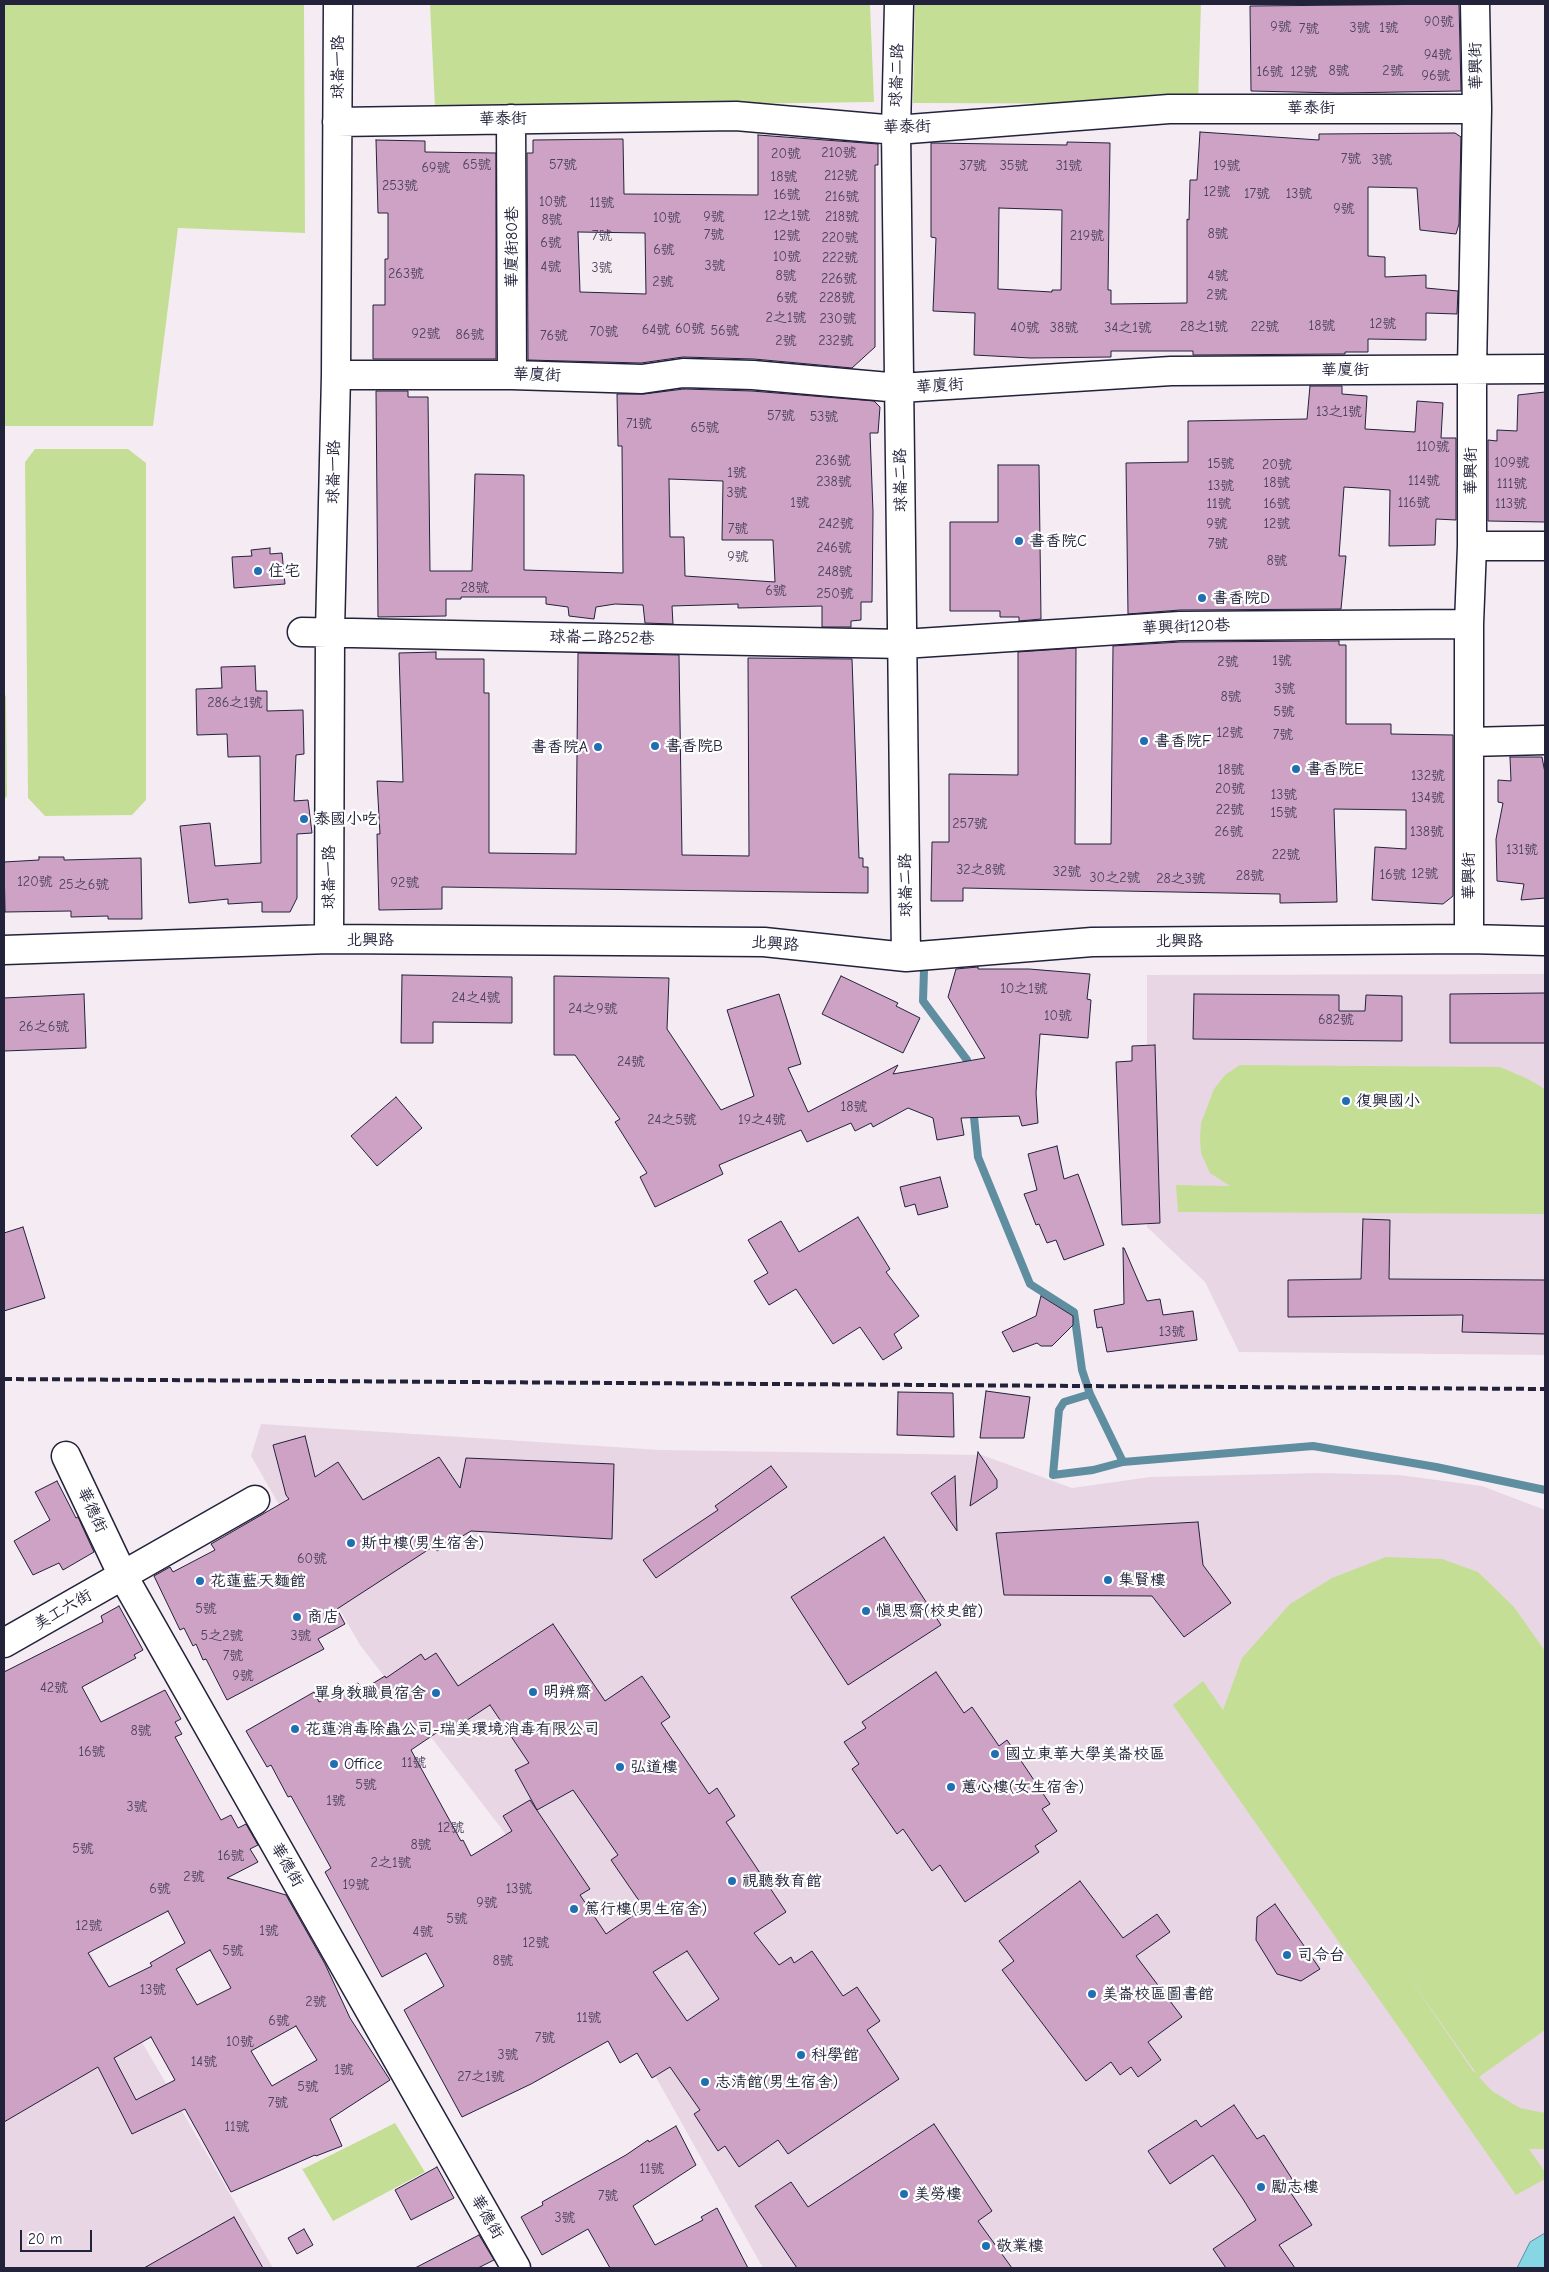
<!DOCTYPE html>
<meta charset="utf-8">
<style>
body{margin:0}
#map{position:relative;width:1549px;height:2272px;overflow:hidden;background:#f5ecf3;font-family:"Comic Neue",sans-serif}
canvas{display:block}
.frame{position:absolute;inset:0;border:5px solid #22223b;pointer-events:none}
.scale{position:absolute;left:20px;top:2230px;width:72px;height:22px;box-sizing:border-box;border:2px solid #22223b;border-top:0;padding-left:6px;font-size:15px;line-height:18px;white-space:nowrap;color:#22223b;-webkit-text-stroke:4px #fff;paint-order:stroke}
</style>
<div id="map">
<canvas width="1549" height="2272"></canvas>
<div class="frame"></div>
<div class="scale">20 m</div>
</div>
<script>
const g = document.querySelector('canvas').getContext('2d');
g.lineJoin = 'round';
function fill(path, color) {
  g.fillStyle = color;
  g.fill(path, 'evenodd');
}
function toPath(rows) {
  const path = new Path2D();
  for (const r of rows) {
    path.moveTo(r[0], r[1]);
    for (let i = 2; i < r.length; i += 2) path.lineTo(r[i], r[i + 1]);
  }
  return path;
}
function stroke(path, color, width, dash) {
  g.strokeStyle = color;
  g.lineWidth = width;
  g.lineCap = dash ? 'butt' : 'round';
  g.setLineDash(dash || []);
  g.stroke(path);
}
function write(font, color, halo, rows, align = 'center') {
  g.font = font + ' "Comic Neue","LXGW WenKai TC",sans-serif';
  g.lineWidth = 4.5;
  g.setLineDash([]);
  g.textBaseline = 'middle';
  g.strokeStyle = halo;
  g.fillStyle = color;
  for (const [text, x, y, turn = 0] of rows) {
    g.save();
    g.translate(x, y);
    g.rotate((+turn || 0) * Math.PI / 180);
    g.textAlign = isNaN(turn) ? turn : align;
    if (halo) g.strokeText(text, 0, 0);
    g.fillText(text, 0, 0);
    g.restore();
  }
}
fill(toPath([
 [1545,974,1545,1355,1239,1352,1205,1282,1147,1227,1147,975],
 [261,1424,661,1450,982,1455,1072,1488,1150,1477,1319,1473,1399,1475,1482,1486,1545,1510,1545,2268,763,2268,644,2056,528,1863,360,1645,251,1456],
 [4,1804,128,2018,273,2268,4,2268]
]), '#e9d6e5');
fill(toPath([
 [4,4,304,4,305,233,178,228,153,426,4,426],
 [430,4,870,4,874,102,435,108],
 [915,4,1201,4,1198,104,913,103],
 [35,449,128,449,146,463,146,800,132,815,45,816,28,798,25,462],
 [4,694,6,696,7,796,4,800],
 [1240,1065,1500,1067,1528,1079,1545,1089,1545,1214,1178,1212,1176,1185,1230,1186,1210,1173,1201,1153,1200,1138,1201,1123,1214,1089,1225,1075],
 [1386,1557,1442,1559,1478,1572,1514,1607,1545,1651,1545,2030,1479,2077,1492,2091,1520,2108,1545,2113,1545,2149,1529,2149,1545,2172,1545,2179,1516,2195,1173,1705,1203,1681,1223,1710,1242,1658,1290,1604,1332,1578],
 [1404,1970,1476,2073,1473,2071],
 [395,2123,425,2172,333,2221,301,2167,303,2169]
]), '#c4df95');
const water = toPath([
 [1545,2233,1545,2268,1517,2268,1530,2242,1545,2233]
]);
fill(water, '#86d6e3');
stroke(water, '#5e8ea0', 1);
stroke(toPath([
 [924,970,923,1001,967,1060,969,1071],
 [973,1107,978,1157,1030,1284,1074,1312,1082,1370,1090,1394,1123,1462,1313,1446,1436,1467,1545,1490],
 [1090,1394,1064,1402,1059,1410,1053,1475,1093,1470,1123,1462]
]), '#5e8ea0', 8);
const building = toPath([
 [1459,4,1461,91,1339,93,1251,91,1250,6,1459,4],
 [1200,132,1319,140,1319,134,1455,133,1461,137,1459,224,1456,234,1420,230,1417,188,1368,187,1368,256,1385,257,1385,277,1426,275,1426,288,1458,291,1457,314,1426,313,1426,340,1368,339,1368,352,1345,352,1345,354,1193,355,1193,351,1111,351,1111,357,1031,358,974,355,975,313,933,311,936,238,931,237,931,143,1067,145,1067,142,1110,143,1108,290,1111,290,1111,304,1187,303,1187,219,1189,220,1190,180,1197,180,1200,132],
 [999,208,1062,210,1061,290,1052,290,1052,292,998,289,999,208],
 [758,135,878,144,878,165,875,165,875,347,852,368,754,359,683,357,641,363,528,360,527,153,533,153,533,140,623,139,624,194,758,195,758,135],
 [578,232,645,233,646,294,580,292,578,232],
 [376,140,425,141,425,152,496,153,496,359,373,359,373,305,385,305,385,259,388,259,388,213,378,213,376,140],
 [1310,386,1342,386,1342,394,1367,396,1365,429,1415,432,1417,401,1443,403,1441,438,1456,438,1456,520,1436,519,1435,545,1389,546,1390,490,1344,487,1339,556,1346,556,1341,609,1180,610,1128,614,1126,463,1188,462,1188,421,1307,419,1310,386],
 [684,389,752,391,874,401,880,407,878,433,870,433,873,512,872,602,861,602,861,620,851,621,851,627,822,627,822,606,738,608,738,604,672,606,673,624,645,623,643,605,615,604,596,607,594,619,569,616,568,607,546,604,546,597,461,597,461,599,446,599,446,616,378,617,376,391,408,391,408,397,428,397,430,571,472,571,475,474,524,475,524,570,623,573,622,446,618,446,617,394,644,394,684,389],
 [669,479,723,481,722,540,773,540,775,582,685,576,684,537,670,537,669,479],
 [1545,392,1545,522,1488,521,1488,440,1497,441,1497,430,1517,431,1518,395,1545,392],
 [998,465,1039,465,1041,619,1019,621,1019,617,1000,617,1000,611,950,611,950,522,998,522,998,465],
 [270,548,270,554,282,553,285,584,234,588,232,557,252,556,251,550,270,548],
 [1339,641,1339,645,1346,645,1346,724,1391,724,1391,734,1453,735,1453,896,1443,904,1372,900,1375,847,1406,849,1406,810,1334,809,1337,902,1280,903,1280,894,963,888,963,901,931,901,932,842,949,842,949,774,1018,775,1018,652,1076,648,1075,844,1111,844,1113,646,1181,642,1339,641],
 [436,652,436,659,484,659,484,693,489,693,489,853,576,854,578,653,679,655,682,855,749,856,748,658,852,659,859,858,863,858,863,867,868,867,868,893,442,887,442,909,379,910,377,834,380,834,377,781,403,782,399,653,436,652],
 [255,666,256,691,267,691,267,711,303,710,304,754,296,755,294,801,308,800,312,833,297,834,297,898,290,912,262,912,262,902,228,904,228,899,189,903,180,826,210,823,215,866,261,863,260,756,228,757,227,734,197,735,196,689,222,688,221,667,255,666],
 [1510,757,1542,757,1545,773,1545,898,1521,900,1524,884,1497,881,1496,839,1503,803,1498,802,1498,780,1511,781,1510,757],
 [39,857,64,857,64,860,141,858,142,919,108,919,108,916,71,917,71,911,5,912,4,862,39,860,39,857],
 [978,967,978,969,1029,969,1090,974,1087,999,1091,1000,1088,1038,1040,1034,1036,1093,1038,1123,1022,1126,1019,1116,961,1118,964,1135,937,1140,933,1118,908,1108,873,1127,871,1123,855,1131,851,1123,807,1142,801,1130,719,1165,723,1174,655,1207,640,1177,647,1173,615,1122,620,1119,575,1055,554,1055,554,976,669,978,667,1029,721,1110,754,1096,727,1010,779,994,801,1064,788,1068,808,1112,898,1065,893,1074,985,1058,948,997,956,969,978,967],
 [402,975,512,977,512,1023,433,1022,433,1043,401,1043,402,975],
 [841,976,898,1003,896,1006,920,1018,903,1053,822,1014,841,976],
 [1545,993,1545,1043,1450,1043,1450,994,1545,993],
 [84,994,86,1048,4,1051,4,998,84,994],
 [1194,994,1339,995,1339,1011,1365,1011,1366,995,1402,996,1402,1041,1193,1039,1194,994],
 [1155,1045,1160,1223,1122,1225,1116,1062,1132,1061,1132,1046,1155,1045],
 [396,1097,422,1128,377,1166,351,1136,396,1097],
 [1057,1146,1064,1179,1078,1174,1104,1245,1064,1260,1056,1240,1047,1243,1039,1224,1036,1225,1024,1194,1037,1190,1028,1154,1057,1146],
 [940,1177,948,1207,918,1215,915,1204,905,1207,900,1187,940,1177],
 [858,1217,890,1269,886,1272,919,1316,894,1334,902,1348,883,1360,860,1327,833,1344,796,1289,769,1305,754,1281,768,1273,748,1240,781,1221,799,1252,858,1217],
 [1363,1219,1390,1220,1389,1279,1545,1280,1545,1334,1462,1332,1463,1315,1288,1317,1288,1280,1361,1279,1363,1219],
 [23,1227,45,1298,4,1311,4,1233,23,1227],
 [1123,1248,1124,1248,1147,1301,1160,1299,1163,1315,1193,1311,1197,1340,1107,1352,1102,1327,1097,1328,1094,1310,1124,1304,1123,1248],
 [1041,1296,1073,1316,1073,1325,1052,1346,1041,1346,1037,1343,1013,1352,1002,1332,1036,1316,1041,1296],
 [986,1391,1030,1397,1024,1438,980,1438,986,1391],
 [898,1392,953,1393,954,1437,897,1435,898,1392],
 [305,1436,315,1477,338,1462,363,1500,439,1457,460,1488,466,1458,614,1464,612,1539,471,1531,437,1551,434,1546,337,1609,345,1624,318,1639,324,1649,227,1700,206,1659,203,1660,196,1644,193,1646,184,1628,180,1630,154,1576,170,1567,173,1572,215,1550,211,1544,289,1499,286,1495,273,1445,305,1436],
 [978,1452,997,1480,997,1488,970,1506,978,1452],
 [771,1466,787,1487,656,1578,643,1560,718,1510,715,1506,771,1466],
 [955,1476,957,1531,931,1493,955,1476],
 [57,1481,76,1518,78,1517,94,1552,63,1570,59,1563,33,1575,14,1541,50,1520,35,1492,57,1481],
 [1198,1522,1203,1565,1231,1603,1184,1637,1152,1596,1004,1595,996,1533,1198,1522],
 [884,1537,941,1625,848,1685,791,1597,884,1537],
 [119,1606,143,1650,134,1655,136,1658,82,1687,101,1722,165,1690,181,1719,175,1722,182,1734,175,1737,221,1820,231,1815,238,1828,246,1824,258,1845,250,1849,258,1862,227,1878,286,1895,325,1964,350,2018,390,2080,330,2119,342,2146,316,2156,315,2155,231,2192,185,2109,132,2134,98,2067,4,2122,4,1672,103,1622,101,1616,119,1606],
 [168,1911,185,1943,150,1963,152,1966,109,1987,88,1953,168,1911],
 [210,1950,231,1988,197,2005,176,1969,210,1950],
 [296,2026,317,2060,272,2086,251,2051,296,2026],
 [151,2037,175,2080,136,2100,114,2058,151,2037],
 [553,1624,605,1701,642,1676,670,1717,661,1723,709,1794,717,1788,735,1816,726,1822,786,1912,754,1933,779,1965,791,1957,794,1963,812,1951,843,1996,857,1987,880,2021,867,2030,899,2079,788,2154,778,2140,739,2167,725,2146,718,2151,694,2114,700,2110,670,2067,652,2078,637,2053,620,2063,608,2041,531,2084,462,2117,404,2010,444,1986,426,1953,382,1977,325,1872,331,1868,291,1796,288,1797,271,1765,267,1767,246,1731,314,1692,319,1702,358,1683,362,1690,385,1676,386,1678,421,1654,425,1660,436,1653,458,1686,553,1624],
 [490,1705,529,1763,515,1770,537,1810,573,1790,618,1855,611,1860,644,1908,606,1934,580,1895,590,1889,530,1800,503,1816,512,1831,471,1856,463,1840,461,1841,411,1750,451,1723,455,1728,490,1705],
 [687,1951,719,1999,687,2021,653,1972,687,1951],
 [936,1672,964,1713,972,1707,999,1746,1007,1740,1050,1804,1042,1809,1057,1831,1035,1846,1039,1852,965,1902,940,1865,932,1871,903,1829,897,1834,852,1769,859,1764,844,1742,866,1728,862,1722,936,1672],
 [1080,1881,1123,1938,1157,1914,1170,1932,1136,1956,1182,2017,1148,2042,1161,2060,1138,2077,1131,2067,1120,2075,1111,2062,1086,2081,1002,1970,1014,1961,999,1941,1080,1881],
 [1275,1904,1320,1969,1301,1981,1277,1974,1256,1940,1257,1917,1275,1904],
 [1234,2105,1257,2139,1264,2135,1294,2182,1287,2187,1312,2225,1279,2245,1295,2268,1226,2268,1213,2249,1256,2220,1243,2199,1213,2155,1170,2184,1148,2151,1196,2120,1201,2127,1234,2105],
 [934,2124,992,2211,978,2221,1012,2268,797,2268,755,2206,791,2182,808,2207,934,2124],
 [676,2126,696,2165,633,2206,655,2245,703,2220,701,2217,717,2208,748,2268,610,2268,588,2229,542,2255,521,2217,543,2205,542,2202,626,2155,648,2140,649,2142,676,2126],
 [437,2167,454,2198,411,2220,395,2190,437,2167],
 [234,2217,263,2268,144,2268,234,2217],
 [304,2229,313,2245,297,2254,288,2238,304,2229],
 [479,2235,494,2260,478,2268,415,2268,479,2235]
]);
fill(building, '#cea2c5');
stroke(building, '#22223b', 1);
const minor = toPath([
 [899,4,896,130,906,957],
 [511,119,512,375],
 [337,122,736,116,896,130,1169,109,1477,109],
 [336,375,512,375,642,379,683,373,753,375,900,388,1171,371,1545,369],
 [1472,546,1545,546],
 [302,632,903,644,1180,626,1469,624],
 [1469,742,1545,740],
 [329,939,330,632,336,375,338,4],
 [1469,939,1469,624,1472,546,1472,369,1477,109,1475,4],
 [4,950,329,939,764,942,906,957,1092,942,1469,939,1545,941],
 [66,1456,123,1576,516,2268],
 [4,1643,255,1500]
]);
stroke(minor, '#22223b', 31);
stroke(minor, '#fff', 28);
stroke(toPath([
 [4,1379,1545,1389]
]), '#22223b', 4, [8, 4]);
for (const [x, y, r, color] of [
 [1019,541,5,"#1f6fb2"],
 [258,571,5,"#1f6fb2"],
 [1202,598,5,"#1f6fb2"],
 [1144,741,5,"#1f6fb2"],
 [655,746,5,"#1f6fb2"],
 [598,747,5,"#1f6fb2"],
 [1296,769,5,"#1f6fb2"],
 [304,819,5,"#1f6fb2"],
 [1346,1101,5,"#1f6fb2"],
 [351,1543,5,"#1f6fb2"],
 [1108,1580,5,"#1f6fb2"],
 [200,1581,5,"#1f6fb2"],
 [866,1611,5,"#1f6fb2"],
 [297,1617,5,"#1f6fb2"],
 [533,1692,5,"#1f6fb2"],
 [436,1693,5,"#1f6fb2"],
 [295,1729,5,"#1f6fb2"],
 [995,1754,5,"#1f6fb2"],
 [334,1764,5,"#1f6fb2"],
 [620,1767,5,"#1f6fb2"],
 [951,1787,5,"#1f6fb2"],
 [732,1881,5,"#1f6fb2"],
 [574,1909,5,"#1f6fb2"],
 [1287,1955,5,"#1f6fb2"],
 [1092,1994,5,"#1f6fb2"],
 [801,2055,5,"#1f6fb2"],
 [705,2082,5,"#1f6fb2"],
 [1261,2187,5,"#1f6fb2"],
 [904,2194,5,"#1f6fb2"],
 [986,2246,5,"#1f6fb2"]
]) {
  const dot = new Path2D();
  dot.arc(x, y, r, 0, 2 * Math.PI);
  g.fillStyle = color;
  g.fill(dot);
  stroke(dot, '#fff', 2);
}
write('14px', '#4d425e', null, [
 ["90號",1439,22],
 ["9號",1281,27],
 ["3號",1360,28],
 ["1號",1389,28],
 ["7號",1309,29],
 ["94號",1438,55],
 ["8號",1339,71],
 ["2號",1393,71],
 ["16號",1270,72],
 ["12號",1304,72],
 ["96號",1436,76],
 ["210號",839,153],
 ["20號",786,154],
 ["7號",1351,159],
 ["3號",1382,160],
 ["65號",477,165],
 ["57號",563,165],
 ["37號",973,166],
 ["35號",1014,166],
 ["31號",1069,166],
 ["19號",1227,166],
 ["69號",436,168],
 ["212號",841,176],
 ["18號",784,177],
 ["253號",400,186],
 ["12號",1217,192],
 ["17號",1257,194],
 ["13號",1299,194],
 ["16號",787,195],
 ["216號",842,197],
 ["10號",553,202],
 ["11號",602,203],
 ["9號",1344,209],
 ["12之1號",787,216],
 ["9號",714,217],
 ["218號",842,217],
 ["10號",667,218],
 ["8號",552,220],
 ["8號",1218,234],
 ["7號",714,235],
 ["7號",602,236],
 ["12號",787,236],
 ["219號",1087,236],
 ["220號",840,238],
 ["6號",551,243],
 ["6號",664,250],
 ["10號",787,257],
 ["222號",840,258],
 ["3號",715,266],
 ["4號",551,267],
 ["3號",602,268],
 ["263號",406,274],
 ["8號",786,276],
 ["4號",1218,276],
 ["226號",839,279],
 ["2號",663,282],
 ["2號",1217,295],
 ["6號",787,298],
 ["228號",837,298],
 ["2之1號",786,318],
 ["230號",838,319],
 ["12號",1383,324],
 ["18號",1322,326],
 ["28之1號",1204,327],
 ["22號",1265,327],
 ["40號",1025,328],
 ["38號",1064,328],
 ["34之1號",1128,328],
 ["60號",690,329],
 ["64號",656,330],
 ["56號",725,331],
 ["70號",604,332],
 ["92號",426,334],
 ["86號",470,335],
 ["76號",554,336],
 ["2號",786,341],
 ["232號",836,341],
 ["13之1號",1339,412],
 ["57號",781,416],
 ["53號",824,417],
 ["71號",639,424],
 ["65號",705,428],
 ["110號",1433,447],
 ["236號",833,461],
 ["109號",1512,463],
 ["15號",1221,464],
 ["20號",1277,465],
 ["1號",737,473],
 ["114號",1424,481],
 ["238號",834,482],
 ["18號",1277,483],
 ["111號",1512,484],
 ["13號",1221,486],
 ["3號",737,493],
 ["1號",800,503],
 ["116號",1414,503],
 ["11號",1219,504],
 ["16號",1277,504],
 ["113號",1511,504],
 ["242號",836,524],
 ["9號",1217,524],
 ["12號",1277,524],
 ["7號",738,529],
 ["7號",1218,544],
 ["246號",834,548],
 ["9號",738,557],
 ["8號",1277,561],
 ["248號",835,572],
 ["28號",475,588],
 ["6號",776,591],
 ["250號",835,594],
 ["1號",1282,661],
 ["2號",1228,662],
 ["3號",1285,689],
 ["8號",1231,697],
 ["286之1號",235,703],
 ["5號",1284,712],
 ["12號",1230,733],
 ["7號",1283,735],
 ["18號",1231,770],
 ["132號",1428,776],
 ["20號",1230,789],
 ["13號",1284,795],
 ["134號",1428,798],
 ["22號",1230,810],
 ["15號",1284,813],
 ["257號",970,824],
 ["26號",1229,832],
 ["138號",1427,832],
 ["131號",1522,850],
 ["22號",1286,855],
 ["32之8號",981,870],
 ["32號",1067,872],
 ["12號",1425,874],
 ["16號",1393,875],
 ["28號",1250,876],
 ["30之2號",1115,878],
 ["28之3號",1181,879],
 ["120號",35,882],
 ["92號",405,883],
 ["25之6號",84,885],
 ["10之1號",1024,989],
 ["24之4號",476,998],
 ["24之9號",593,1009],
 ["10號",1058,1016],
 ["682號",1336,1020],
 ["26之6號",44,1027],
 ["24號",631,1062],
 ["18號",854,1107],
 ["24之5號",672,1120],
 ["19之4號",762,1120],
 ["13號",1172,1332],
 ["60號",312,1559],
 ["5號",206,1609],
 ["5之2號",222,1636],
 ["3號",301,1636],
 ["7號",233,1656],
 ["9號",243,1676],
 ["42號",54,1688],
 ["8號",141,1731],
 ["16號",92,1752],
 ["11號",414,1763],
 ["5號",366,1785],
 ["1號",336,1801],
 ["3號",137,1807],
 ["12號",451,1828],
 ["8號",421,1845],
 ["5號",83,1849],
 ["16號",231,1856],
 ["2之1號",391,1863],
 ["2號",194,1877],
 ["19號",356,1885],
 ["6號",160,1889],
 ["13號",519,1889],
 ["9號",487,1903],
 ["5號",457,1919],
 ["12號",89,1926],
 ["1號",269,1931],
 ["4號",423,1932],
 ["12號",536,1943],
 ["5號",233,1951],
 ["8號",503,1961],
 ["13號",153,1990],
 ["2號",316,2002],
 ["11號",589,2018],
 ["6號",279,2021],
 ["7號",545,2038],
 ["10號",240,2042],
 ["3號",508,2055],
 ["14號",204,2062],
 ["1號",344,2070],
 ["27之1號",481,2077],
 ["5號",308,2087],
 ["7號",278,2103],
 ["11號",237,2127],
 ["11號",652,2169],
 ["7號",608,2196],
 ["3號",565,2218]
]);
write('16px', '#22223b', '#fff', [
 ["華興街",1476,66,-91],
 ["球崙一路",338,67,-90],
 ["球崙二路",897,75,-88],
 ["華泰街",1311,108],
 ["華泰街",503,119,-1],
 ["華泰街",907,127,-1],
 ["華廈街80巷",512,247,-90],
 ["華廈街",1345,370],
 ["華廈街",537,375,2],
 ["華廈街",940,386,-4],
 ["華興街",1471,471,-90],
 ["球崙一路",334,472,-89],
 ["球崙二路",901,480,-91],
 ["華興街120巷",1186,627,-2],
 ["球崙二路252巷",602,638,1],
 ["華興街",1469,876,-90],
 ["球崙一路",329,877,-90],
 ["球崙二路",906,885,-91],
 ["北興路",370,940],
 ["北興路",1179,941],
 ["北興路",775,944,4],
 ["華德街",92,1510,65],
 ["美工六街",63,1610,-30],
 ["華德街",287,1865,60],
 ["華德街",487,2217,60]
]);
write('16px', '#22223b', '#fff', [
 ["書香院C",1029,541],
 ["住宅",268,571],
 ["書香院D",1212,598],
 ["書香院F",1154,741],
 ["書香院B",665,746],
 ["書香院A",588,747,"right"],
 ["書香院E",1306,769],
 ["泰國小吃",314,819],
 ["復興國小",1356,1101],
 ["斯中樓(男生宿舍)",361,1543],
 ["集賢樓",1118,1580],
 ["花蓮藍天麵館",210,1581],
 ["慎思齋(校史館)",876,1611],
 ["商店",307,1617],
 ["明辨齋",543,1692],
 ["單身教職員宿舍",426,1693,"right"],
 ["花蓮消毒除蟲公司-瑞美環境消毒有限公司",305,1729],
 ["國立東華大學美崙校區",1005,1754],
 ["Office",344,1764],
 ["弘道樓",630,1767],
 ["蕙心樓(女生宿舍)",961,1787],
 ["視聽教育館",742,1881],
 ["篤行樓(男生宿舍)",584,1909],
 ["司令台",1297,1955],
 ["美崙校區圖書館",1102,1994],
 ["科學館",811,2055],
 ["志清館(男生宿舍)",715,2082],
 ["勵志樓",1271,2187],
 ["美勞樓",914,2194],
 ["敬業樓",996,2246]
], 'left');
</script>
